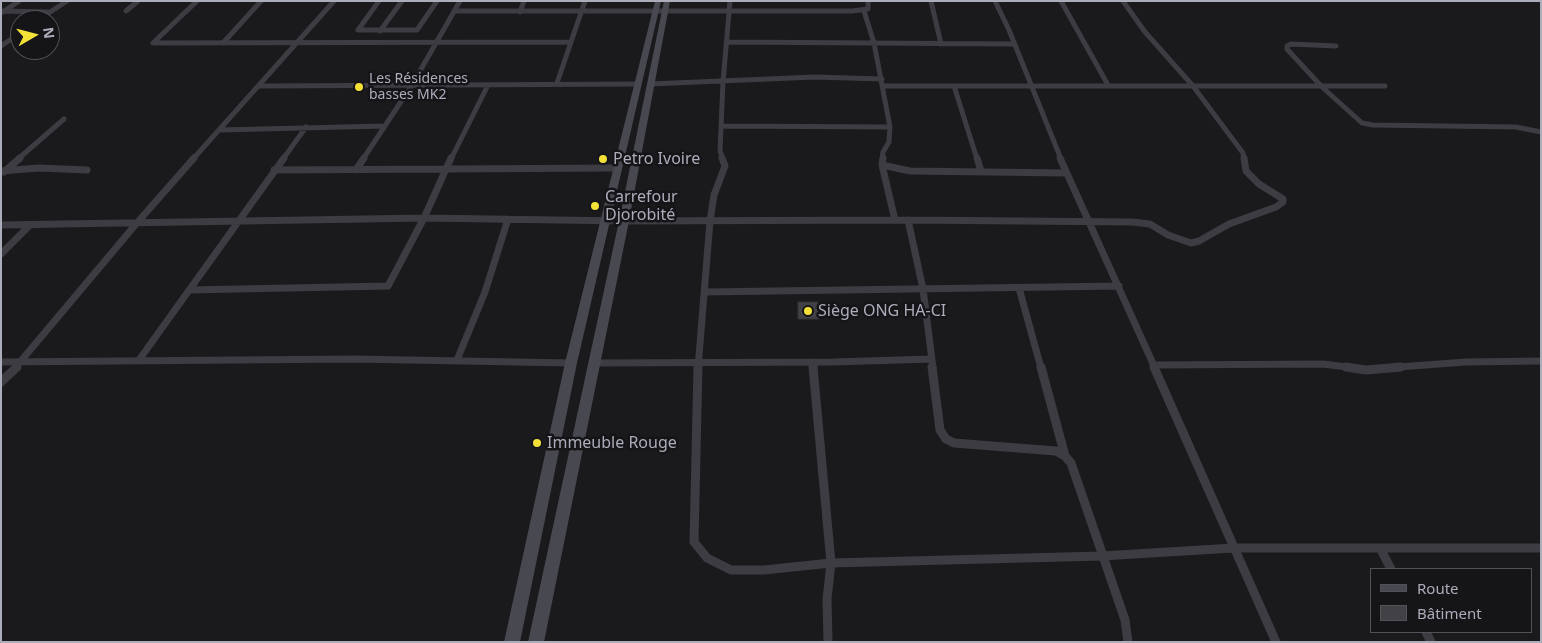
<!DOCTYPE html>
<meta charset="utf-8">
<style>
body{margin:0}
#map{position:relative;width:1542px;height:643px;overflow:hidden;background:#1a191c;font-family:"Noto Sans",sans-serif}
canvas{display:block}
.frame{position:absolute;inset:0;border:2px solid #acadbb;pointer-events:none}
.legend{position:absolute;left:1370px;top:568px;width:162px;height:65px;box-sizing:border-box;background:#151417;border:1px solid #515159;margin:0;padding:6px 9px;list-style:none;font-size:15px;color:#acadbb}
.legend li{display:flex;align-items:center;gap:10px;height:25px}
.legend b{width:25px;border:1px solid #515159}
.north{position:absolute;left:10px;top:10px;width:50px;height:50px;box-sizing:border-box;background:#151417;border:1px solid #515159;border-radius:50%;rotate:82deg;font-size:14px;font-weight:700;line-height:20px;text-align:center;color:#acadbb}
.north::after{content:'';display:block;margin:auto;width:18px;height:22px;background:#f5e038;clip-path:polygon(50% 0,100% 100%,50% 72%,0 100%)}
</style>
<div id="map">
<canvas width="1542" height="643"></canvas>
<div class="frame"></div>
<ul class="legend">
<li><b style="height:6px;background:#484851"></b>Route</li>
<li><b style="height:14px;background:#414146"></b>Bâtiment</li>
</ul>
<div class="north">N</div>
</div>
<script>
const g = document.querySelector('canvas').getContext('2d');
g.lineJoin = 'round';
function fill(path, color) {
  g.fillStyle = color;
  g.fill(path, 'evenodd');
}
function toPath(rows) {
  const path = new Path2D();
  for (const r of rows) {
    path.moveTo(r[0], r[1]);
    for (let i = 2; i < r.length; i += 2) path.lineTo(r[i], r[i + 1]);
  }
  return path;
}
function stroke(path, color, width, dash) {
  g.strokeStyle = color;
  g.lineWidth = width;
  g.lineCap = dash ? 'butt' : 'round';
  g.setLineDash(dash || []);
  g.stroke(path);
}
function write(font, color, halo, rows, align = 'center') {
  g.font = font + ' "Noto Sans",sans-serif';
  g.lineWidth = 5;
  g.setLineDash([]);
  g.textBaseline = 'middle';
  g.strokeStyle = halo;
  g.fillStyle = color;
  for (const [text, x, y, turn = 0] of rows) {
    g.save();
    g.translate(x, y);
    g.rotate((+turn || 0) * Math.PI / 180);
    g.textAlign = isNaN(turn) ? turn : align;
    if (halo) g.strokeText(text, 0, 0);
    g.fillText(text, 0, 0);
    g.restore();
  }
}
const building = toPath([
 [798,302,818,302,819,319,798,319,798,302]
]);
fill(building, '#414146');
stroke(building, '#343338', 1);
stroke(toPath([
 [197,1,153,43,571,42],
 [379,1,358,30,417,30,437,1],
 [931,1,941,44],
 [995,1,1009,30,1061,159],
 [1061,1,1108,85],
 [1123,1,1145,32,1193,86,1243,153,1244,159],
 [1,11,49,12],
 [126,11,138,1],
 [454,11,852,11,868,9,868,1],
 [864,11,874,43,890,127,889,142,883,152,882,159],
 [3,12,19,1],
 [520,12,524,1],
 [38,20,67,1],
 [380,31,402,1],
 [726,42,1014,44],
 [223,43,261,1],
 [1,46,20,33],
 [1336,46,1291,44,1287,46,1287,49,1322,87,1362,123,1373,125,1516,127,1541,132],
 [557,83,585,1],
 [650,84,815,77,882,79],
 [260,86,639,84],
 [883,86,1385,86],
 [954,86,977,159],
 [722,126,890,127],
 [220,130,384,126],
 [18,159,64,119],
 [193,159,334,1],
 [283,159,306,127],
 [363,159,412,85,460,1],
 [451,159,488,85],
 [723,159,720,151,723,82,730,1]
]), '#3d3c43', 5);
stroke(toPath([
 [883,158,882,165,895,220],
 [977,158,981,171],
 [1060,158,1155,368],
 [882,165,910,171,1066,173],
 [274,170,618,168],
 [356,170,364,158],
 [1,171,39,168,87,170],
 [4,172,20,158],
 [908,220,923,289,933,368],
 [1,225,424,218,624,221,908,220,1132,222,1150,224,1168,235,1191,243,1199,241,1229,224,1276,207,1283,202,1283,199,1259,184,1246,171,1244,158],
 [1,254,30,225],
 [1019,288,1041,368],
 [189,290,388,286,424,218,451,158],
 [705,292,1119,286],
 [139,360,284,158],
 [457,360,485,292,508,219],
 [1,362,354,359,571,363],
 [813,362,814,368],
 [593,363,833,362,931,359],
 [1153,365,1323,364,1355,368],
 [15,368,136,224,194,158],
 [698,368,710,221,714,195,725,166,722,158],
 [1385,368,1466,362,1541,361]
]), '#3d3c43', 7);
stroke(toPath([
 [698,367,694,542,707,558,731,570,764,570,831,563,1102,556,1233,548,1541,548],
 [813,367,831,563,827,599,828,642],
 [932,367,940,430,946,439,954,443,1056,451,1065,456,1071,463,1125,620,1128,642],
 [1041,367,1065,456],
 [1154,367,1276,642],
 [1346,367,1366,370,1401,367],
 [1,382,17,367],
 [1380,548,1391,569],
 [1426,632,1431,642]
]), '#3d3c43', 9);
fill(toPath([
 [655,1,661,1,577,363,520,642,504,642,565,363,655,1],
 [664,1,670,1,629,221,544,642,528,642,619,221,664,1]
]), '#484851');
for (const [x, y, r, color] of [
 [359,87,5,"#f5e038"],
 [603,159,5,"#f5e038"],
 [595,206,5,"#f5e038"],
 [808,311,5,"#f5e038"],
 [537,443,5,"#f5e038"]
]) {
  const dot = new Path2D();
  dot.arc(x, y, r, 0, 2 * Math.PI);
  g.fillStyle = color;
  g.fill(dot);
  stroke(dot, '#151417', 2);
}
write('14px', '#acadbb', '#151417', [
 ["Les Résidences",369,79],
 ["basses MK2",369,95]
], 'left');
write('16px', '#acadbb', '#151417', [
 ["Petro Ivoire",613,159],
 ["Carrefour",605,197],
 ["Djorobité",605,215],
 ["Siège ONG HA-CI",818,311],
 ["Immeuble Rouge",547,443]
], 'left');
</script>
